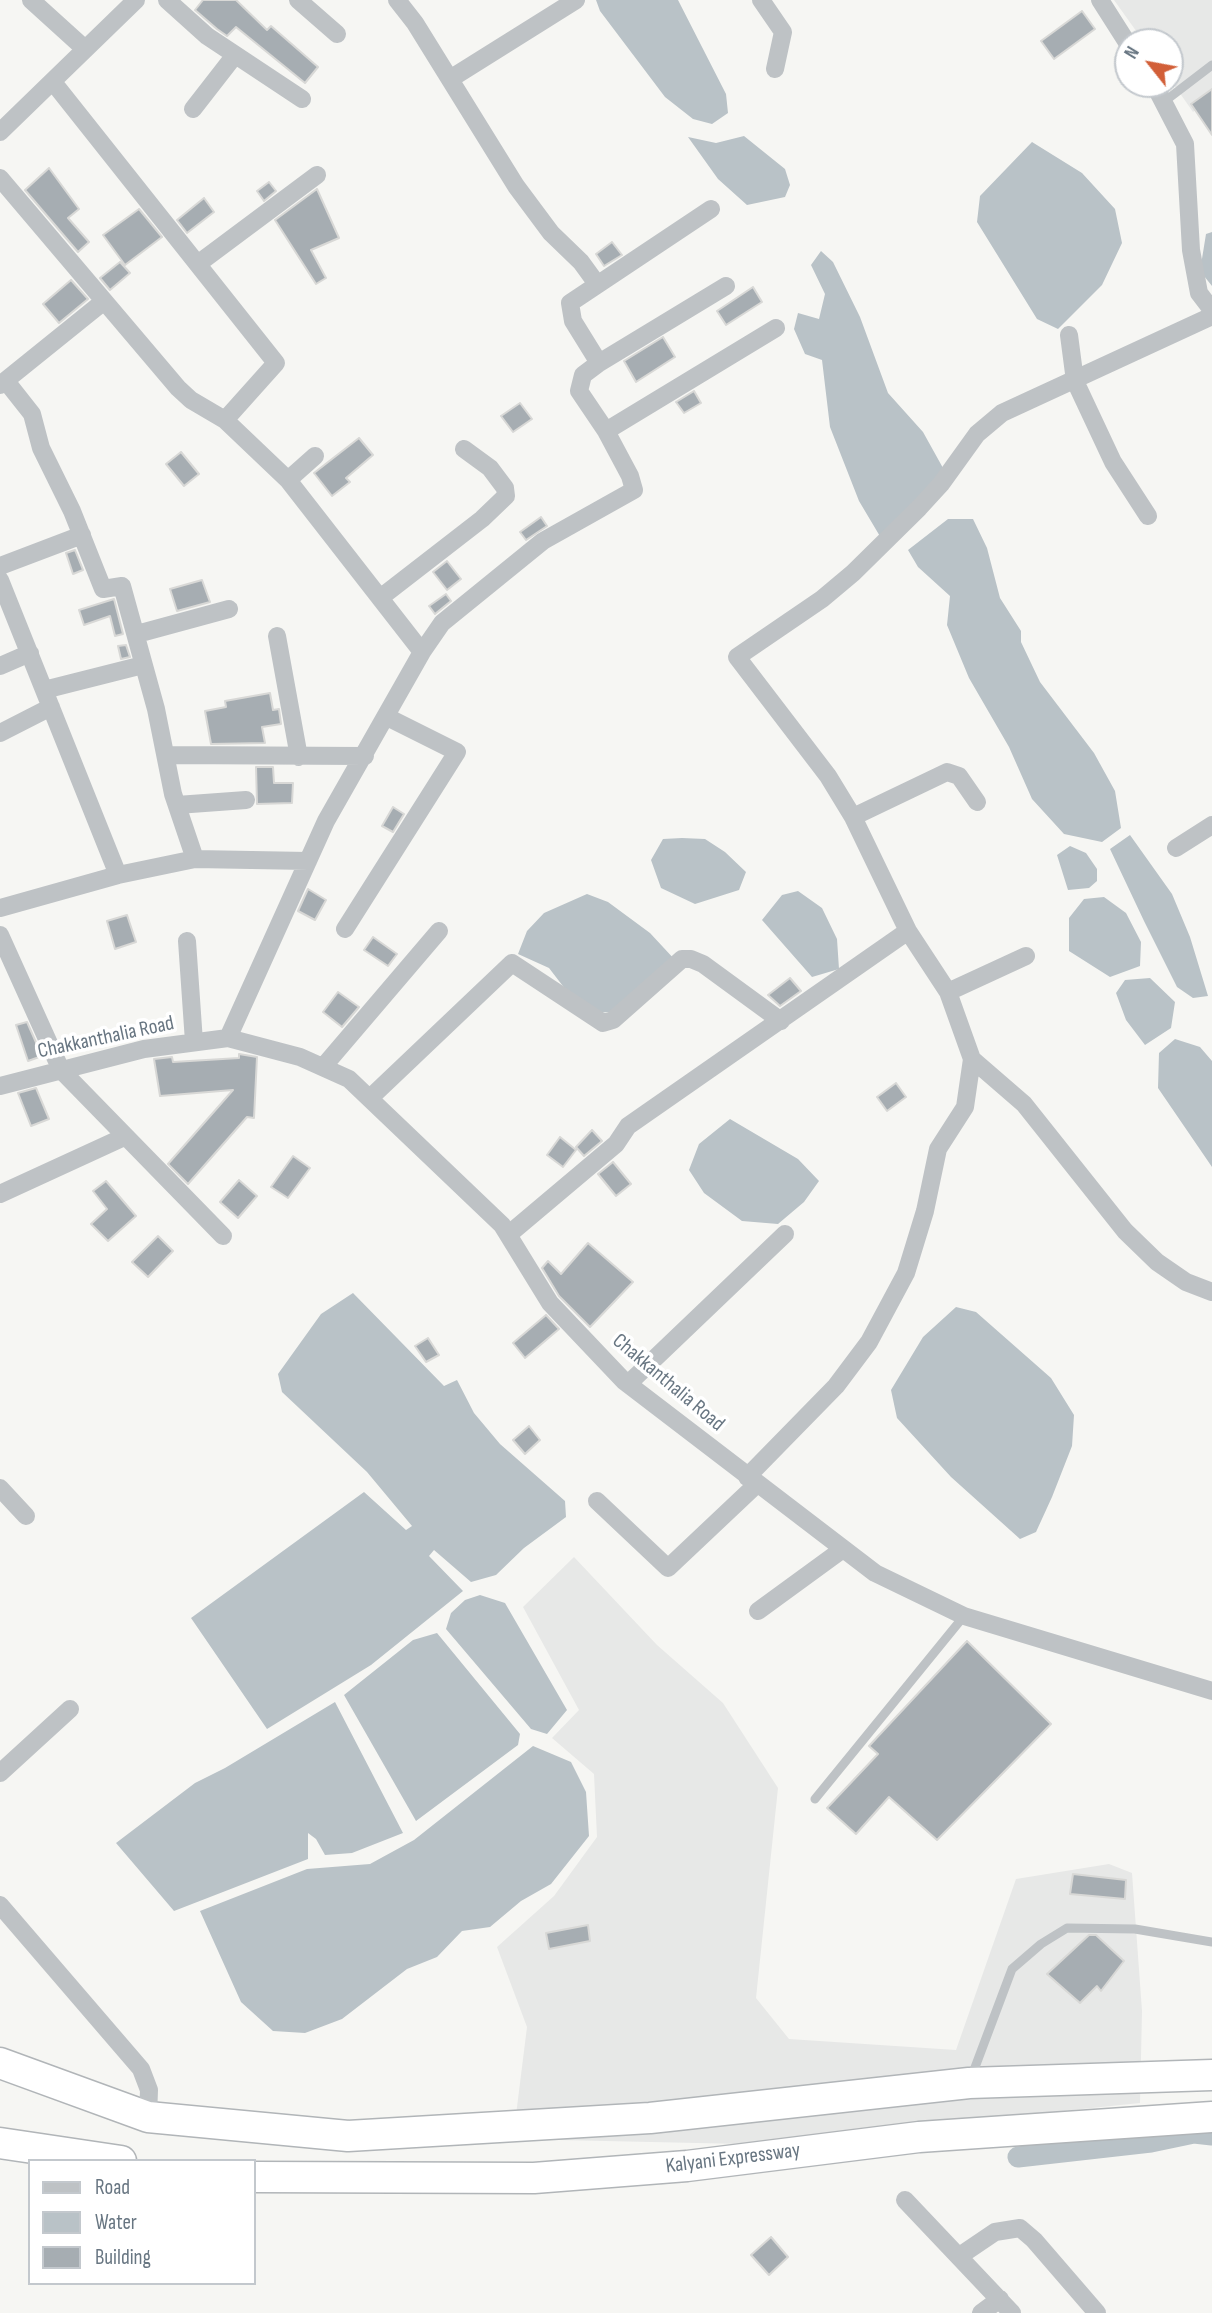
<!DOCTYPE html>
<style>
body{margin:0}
#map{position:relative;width:1212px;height:2313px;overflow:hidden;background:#f6f6f3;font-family:"Sofia Sans Condensed",sans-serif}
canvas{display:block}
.legend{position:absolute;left:28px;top:2159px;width:228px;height:126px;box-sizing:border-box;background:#fff;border:2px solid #c3c8cd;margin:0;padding:9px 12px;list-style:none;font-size:21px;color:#687682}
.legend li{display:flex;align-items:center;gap:14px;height:35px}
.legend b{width:35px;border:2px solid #c3c8cd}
.north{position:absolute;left:1114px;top:28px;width:70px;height:70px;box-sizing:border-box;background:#fff;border:2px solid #c3c8cd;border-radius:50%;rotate:301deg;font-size:19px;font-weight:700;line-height:28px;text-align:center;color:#687682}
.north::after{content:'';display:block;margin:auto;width:24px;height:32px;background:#d25f38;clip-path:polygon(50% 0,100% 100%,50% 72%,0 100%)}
</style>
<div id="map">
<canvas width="1212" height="2313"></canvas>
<ul class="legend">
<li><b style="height:9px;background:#bec2c5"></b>Road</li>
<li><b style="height:19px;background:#b9c2c7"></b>Water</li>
<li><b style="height:19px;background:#a6adb2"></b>Building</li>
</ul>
<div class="north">N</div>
</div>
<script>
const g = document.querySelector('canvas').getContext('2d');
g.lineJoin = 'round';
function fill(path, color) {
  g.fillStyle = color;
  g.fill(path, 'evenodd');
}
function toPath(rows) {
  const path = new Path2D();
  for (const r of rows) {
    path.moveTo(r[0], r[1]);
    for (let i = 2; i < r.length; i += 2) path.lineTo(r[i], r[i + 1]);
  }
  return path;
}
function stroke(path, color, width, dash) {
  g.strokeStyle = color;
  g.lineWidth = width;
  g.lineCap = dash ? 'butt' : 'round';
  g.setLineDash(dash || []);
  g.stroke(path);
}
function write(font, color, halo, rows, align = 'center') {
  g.font = font + ' "Sofia Sans Condensed",sans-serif';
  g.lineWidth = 7;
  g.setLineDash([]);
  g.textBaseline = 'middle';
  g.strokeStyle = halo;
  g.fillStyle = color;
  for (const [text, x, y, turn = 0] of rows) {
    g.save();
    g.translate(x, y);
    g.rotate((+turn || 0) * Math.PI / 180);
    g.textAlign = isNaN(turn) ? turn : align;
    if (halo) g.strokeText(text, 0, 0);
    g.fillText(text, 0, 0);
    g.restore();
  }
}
fill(toPath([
 [1114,0,1212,0,1212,94,1193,112,1170,79,1170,42,1144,42],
 [574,1557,657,1645,723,1703,778,1788,756,1998,789,2039,956,2050,1016,1879,1109,1864,1132,1873,1142,2011,1140,2103,743,2144,513,2139,527,2027,497,1947,554,1896,597,1837,594,1774,552,1738,579,1710,523,1607]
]), '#e7e8e7');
fill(toPath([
 [596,0,678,0,726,94,728,113,712,124,693,119,665,97,600,11],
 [744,136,785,169,790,185,785,197,747,205,718,179,688,137,716,143],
 [1032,142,1082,173,1115,209,1122,243,1102,285,1058,329,1037,319,977,222,980,196],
 [1212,232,1212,286,1200,271,1206,234],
 [821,251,833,262,860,317,888,393,923,432,943,468,927,497,881,538,859,501,830,427,822,360,805,354,794,329,798,313,819,319,825,294,811,265],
 [948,519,973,519,987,548,1000,598,1021,631,1021,642,1040,682,1094,753,1115,791,1121,828,1102,842,1064,834,1032,799,1009,747,969,678,947,625,950,596,918,567,908,550],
 [1130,835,1172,894,1190,937,1208,996,1193,998,1177,987,1144,921,1110,849],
 [682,838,705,839,725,852,746,872,739,890,695,904,661,888,651,860,663,839],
 [1070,846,1086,853,1097,869,1097,881,1089,888,1068,890,1057,855],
 [798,891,822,908,837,939,839,969,812,977,762,920,782,895],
 [587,894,608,902,650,933,676,961,619,1011,598,1013,569,994,549,968,518,954,527,931,544,913],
 [1104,897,1126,913,1141,942,1140,966,1110,977,1069,951,1069,918,1084,899],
 [1150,978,1175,1002,1171,1028,1145,1045,1126,1020,1116,993,1125,980],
 [1175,1039,1200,1047,1212,1061,1212,1167,1158,1088,1159,1053],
 [730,1119,798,1159,819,1181,804,1202,778,1224,742,1221,704,1193,689,1170,699,1144],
 [353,1293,444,1386,457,1380,474,1413,500,1444,565,1501,566,1517,524,1548,496,1575,471,1582,434,1550,429,1556,463,1591,371,1665,267,1729,191,1618,364,1492,406,1530,412,1526,367,1472,282,1392,278,1374,321,1314],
 [956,1307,976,1312,1051,1378,1074,1415,1072,1446,1052,1497,1036,1532,1020,1539,951,1477,897,1418,891,1390,923,1337],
 [480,1595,505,1603,567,1710,547,1734,531,1729,446,1629,451,1613,465,1600],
 [437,1633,520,1734,518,1745,416,1821,344,1695,413,1640],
 [335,1702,403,1833,352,1853,325,1855,316,1839,308,1833,308,1859,174,1911,116,1843,195,1783,225,1768],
 [533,1746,571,1762,586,1792,589,1836,551,1884,521,1901,490,1927,462,1931,437,1957,407,1969,342,2019,305,2033,273,2031,241,2002,200,1911,307,1869,370,1864,414,1840]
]), '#b9c2c7');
stroke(toPath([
 [1018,2157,1151,2142,1194,2133,1212,2135]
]), '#b9c2c7', 21);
const building = toPath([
 [203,0,236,0,267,30,271,26,318,67,305,83,236,27,227,36,217,29,195,10,203,0],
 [1082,11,1095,29,1054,59,1041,41,1082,11],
 [1212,89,1212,135,1191,104,1212,89],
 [49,168,79,209,68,218,89,242,78,252,25,190,49,168],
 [269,182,276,191,264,201,257,191,269,182],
 [317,189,339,238,311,250,326,278,316,284,275,220,317,189],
 [204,198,214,212,187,233,177,220,204,198],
 [139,209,162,237,125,265,103,235,139,209],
 [612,242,622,255,604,266,596,254,612,242],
 [120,262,130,273,110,290,100,278,120,262],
 [71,280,88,299,59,323,43,304,71,280],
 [753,287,762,302,726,325,717,311,753,287],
 [663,337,675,357,636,382,624,361,663,337],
 [694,391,701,403,684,413,676,402,694,391],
 [520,403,532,419,513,432,501,416,520,403],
 [359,438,373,455,346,478,350,482,332,496,314,473,359,438],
 [181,452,199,474,184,486,166,464,181,452],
 [541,517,547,526,526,540,520,532,541,517],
 [75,550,83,570,73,574,66,553,75,550],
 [447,561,461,579,447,590,433,572,447,561],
 [202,580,210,602,177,611,170,589,202,580],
 [446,594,451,601,435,614,429,606,446,594],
 [114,599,123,634,115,636,110,616,84,625,79,610,114,599],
 [126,645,130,657,121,659,118,646,126,645],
 [270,693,273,710,279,709,281,724,262,727,265,743,211,744,205,711,226,707,225,701,270,693],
 [256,767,273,767,274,783,293,783,292,803,257,804,256,767],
 [393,807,404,814,393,832,382,826,393,807],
 [308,889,326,900,315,920,298,911,308,889],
 [127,915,136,942,115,949,107,921,127,915],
 [373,937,397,954,388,966,364,950,373,937],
 [790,978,801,991,780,1006,768,995,790,978],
 [338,992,359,1007,342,1027,323,1012,338,992],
 [27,1022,42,1056,28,1061,16,1025,27,1022],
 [239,1054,257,1057,254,1118,247,1117,188,1184,168,1164,233,1090,160,1096,154,1059,172,1057,173,1062,239,1058,239,1054],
 [896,1083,906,1097,887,1111,877,1097,896,1083],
 [36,1088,49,1119,31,1126,18,1093,36,1088],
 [592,1130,602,1141,584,1156,576,1147,592,1130],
 [560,1137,576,1150,563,1167,547,1155,560,1137],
 [293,1156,310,1168,288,1198,271,1187,293,1156],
 [613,1162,631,1184,616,1196,598,1174,613,1162],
 [239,1180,257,1196,238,1218,220,1202,239,1180],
 [106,1181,136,1216,108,1241,91,1224,107,1209,93,1191,106,1181],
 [158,1236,173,1251,148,1277,132,1262,158,1236],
 [588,1243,633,1282,590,1327,559,1296,542,1268,548,1261,561,1274,588,1243],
 [546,1315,559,1329,525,1358,513,1343,546,1315],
 [428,1338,439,1355,426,1362,415,1346,428,1338],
 [529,1426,540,1440,525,1454,513,1440,529,1426],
 [967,1641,1051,1724,937,1840,889,1797,856,1834,827,1808,878,1754,869,1746,967,1641],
 [1073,1874,1126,1880,1125,1899,1070,1894,1073,1874],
 [588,1925,590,1941,549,1949,546,1933,588,1925],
 [1089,1935,1096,1935,1124,1961,1101,1991,1097,1986,1080,2003,1047,1974,1089,1935],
 [771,2237,788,2257,769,2275,751,2255,771,2237]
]);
fill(building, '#a6adb2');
stroke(building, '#d8d8d6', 2);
const trunk = toPath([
 [0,2063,148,2117,348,2136,650,2118,969,2083,1212,2075],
 [0,2143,121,2161],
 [254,2177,534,2178,687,2166,919,2137,1212,2117]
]);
stroke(trunk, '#b1b5b8', 33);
stroke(toPath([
 [1165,101,1212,65],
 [815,1799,964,1616],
 [971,2078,1012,1969,1041,1944,1067,1928,1135,1929,1212,1942]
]), '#bec2c5', 9);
stroke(toPath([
 [31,0,85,49],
 [167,0,207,36,302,99],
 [298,0,337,34],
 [397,0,415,23,516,186,551,233,581,262,597,284],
 [761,0,783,32,775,69],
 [1100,0,1128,44],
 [450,79,576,0],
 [53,82,276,363,225,420],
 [1154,84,1185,144,1191,250,1199,293,1212,310],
 [193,109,235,55],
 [0,132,136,0],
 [0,178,178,388,191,400,225,420,288,480],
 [199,263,317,175],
 [1069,335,1075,381,1113,462,1148,516],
 [599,363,573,321,570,303,711,209],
 [6,381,32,414,41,448,72,511,103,589,122,586,156,709,173,794,195,859],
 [0,385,103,302],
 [606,431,579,391,583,375,599,363,726,286],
 [315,456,288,480,422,652],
 [0,566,82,535],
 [0,580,118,875],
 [380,598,482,519,506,496,505,488,490,468,464,449],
 [137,634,229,609],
 [277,636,299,757],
 [0,666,30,653],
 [44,690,143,665],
 [0,733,51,707],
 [166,755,365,756],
 [177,805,246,800],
 [853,817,947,772,959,776,977,802],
 [1176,848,1212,825],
 [0,908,118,875,195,859,308,861],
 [345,929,457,752,387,717],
 [0,935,61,1070,223,1236],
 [187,941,194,1042],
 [948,992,1026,956],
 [228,1038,326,821,422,652,442,623,543,541,634,490,630,476,606,431,776,328],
 [972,1059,1024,1104,1125,1231,1157,1262,1186,1282,1212,1292],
 [323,1067,439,931],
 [0,1086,144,1049,228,1038,300,1057,349,1079,502,1225,550,1303,624,1381,875,1573,964,1616,1212,1691],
 [370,1098,512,963,603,1023,613,1020,682,959,691,959,703,964,781,1021],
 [0,1194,124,1137],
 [508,1235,616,1144,628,1126,908,931],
 [628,1384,785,1234],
 [747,1477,836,1386,869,1342,906,1273,925,1211,938,1149,965,1107,972,1059,948,992,908,931,853,817,828,776,737,657,822,599,853,573,919,508,941,484,977,434,1002,413,1212,316],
 [0,1488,26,1516],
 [597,1501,668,1568,757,1484],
 [758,1611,843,1549],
 [0,1773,70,1709],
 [0,1905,141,2069,149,2090,148,2117],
 [905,2200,1012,2313],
 [961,2255,995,2232,1020,2228,1034,2240,1097,2313],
 [981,2313,1000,2299]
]), '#bec2c5', 18);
stroke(trunk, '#fff', 30);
write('21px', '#687682', '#fff', [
 ["Chakkanthalia Road",106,1038,-12],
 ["Chakkanthalia Road",668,1383,40],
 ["Kalyani Expressway",733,2159,-7]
]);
</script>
